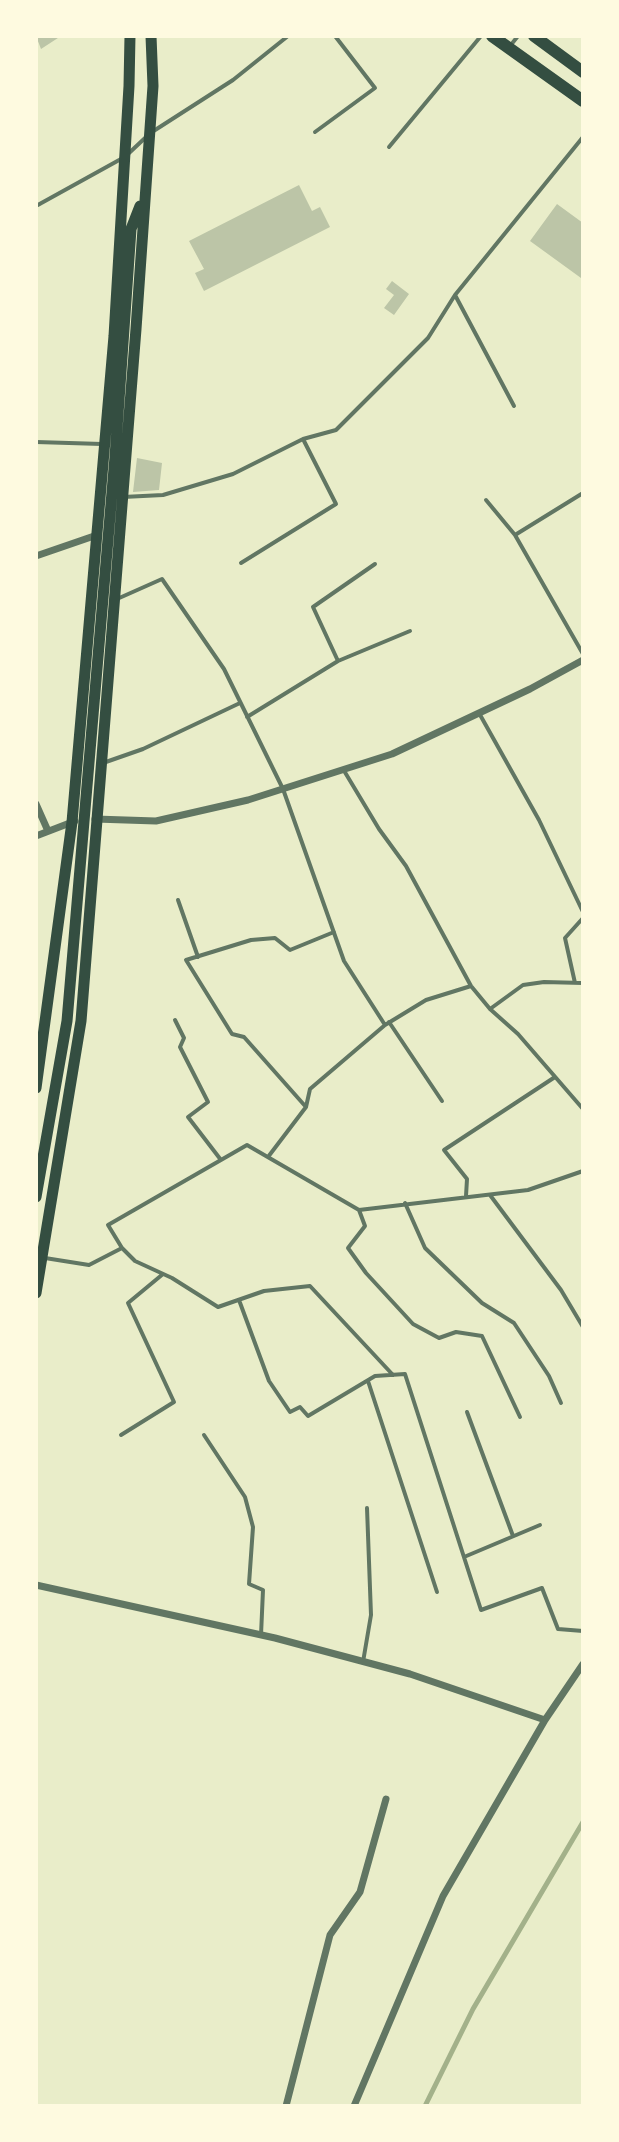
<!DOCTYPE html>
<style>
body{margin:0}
#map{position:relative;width:619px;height:2142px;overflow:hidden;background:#e9edc9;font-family:"IBM Plex Sans",sans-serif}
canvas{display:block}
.frame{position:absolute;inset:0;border:38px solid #fefae0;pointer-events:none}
</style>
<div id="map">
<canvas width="619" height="2142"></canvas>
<div class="frame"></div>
</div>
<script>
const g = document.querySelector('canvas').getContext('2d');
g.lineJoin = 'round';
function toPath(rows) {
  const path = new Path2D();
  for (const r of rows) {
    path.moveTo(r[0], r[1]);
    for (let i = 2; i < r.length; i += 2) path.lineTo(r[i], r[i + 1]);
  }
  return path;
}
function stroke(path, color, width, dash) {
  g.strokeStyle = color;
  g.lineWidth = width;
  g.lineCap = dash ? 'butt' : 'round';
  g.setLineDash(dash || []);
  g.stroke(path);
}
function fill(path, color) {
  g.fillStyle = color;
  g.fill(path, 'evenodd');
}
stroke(toPath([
 [425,2106,473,2009,583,1822]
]), '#a3b18a', 5);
fill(toPath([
 [36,36,61,36,41,49],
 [299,185,312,211,320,207,330,227,204,291,195,273,204,269,189,241],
 [557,204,583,223,581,278,530,241],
 [392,281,409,294,394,315,384,308,394,295,386,289],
 [137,458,162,463,159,490,133,492]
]), '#bcc5a7');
stroke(toPath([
 [510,46,518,36],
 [152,132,233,80,288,36],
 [315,132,375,88,335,36],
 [389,147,481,36],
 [128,154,145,138],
 [36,206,121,159],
 [455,295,514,406],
 [36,442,102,444],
 [123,497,163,495,233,474,303,439,336,430,428,338,455,295,583,137],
 [486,500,515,535,583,654],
 [515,535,583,493],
 [241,563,336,504,303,439],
 [117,599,162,579,224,669,283,789,344,961,385,1025],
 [338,661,313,607,375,564],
 [479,713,539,820,583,912],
 [247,717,338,661,410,631],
 [103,763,143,749,240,703],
 [343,769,379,829,406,866,471,986,490,1009,518,1034,583,1109],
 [178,900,198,957],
 [575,983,565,938,583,918],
 [490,1009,523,985,544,982,583,983],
 [175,1020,184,1038,180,1047,208,1102,188,1117,221,1160],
 [389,1022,442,1101],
 [306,1107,244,1037,232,1034,186,960,251,940,275,938,290,950,334,932],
 [268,1157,306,1107,310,1089,385,1025,426,1000,471,986],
 [490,1195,561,1290,583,1327],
 [466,1196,467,1179,444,1150,555,1077],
 [405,1203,425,1248,482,1303,514,1323,549,1376,561,1403],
 [359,1210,365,1226,348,1248,366,1273,413,1324,439,1338,456,1332,482,1336,520,1417],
 [122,1248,135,1261,172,1278,218,1307,264,1291,310,1286,393,1375],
 [45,1258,89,1265,122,1248,108,1225,247,1145,359,1210,528,1190,583,1171],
 [239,1300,269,1381,290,1412,300,1407,308,1416,375,1376,405,1374,481,1610,542,1588,558,1629,583,1631],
 [368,1381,437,1592],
 [467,1412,513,1536],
 [121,1435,174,1402,128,1303,163,1274],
 [204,1435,245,1497,253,1527,249,1584,263,1590,261,1635],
 [464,1557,540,1525],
 [363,1662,371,1615,367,1508]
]), '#617663', 4);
stroke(toPath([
 [36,556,97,535],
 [36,804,48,831],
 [95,819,156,821,248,800,392,754,530,689,583,660],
 [36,836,75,821],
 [36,1585,275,1638,410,1674,545,1720,583,1664],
 [286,2106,330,1935,360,1892,386,1799],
 [354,2106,443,1896,545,1720]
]), '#617663', 7);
stroke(toPath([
 [36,1088,72,822,114,336,129,86,130,36],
 [36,1197,67,1021,115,457,131,229,140,206],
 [36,1293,81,1021,136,329,153,86,151,36]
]), '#344e41', 11);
stroke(toPath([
 [492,36,583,101],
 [534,36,583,72]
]), '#344e41', 12);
</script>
